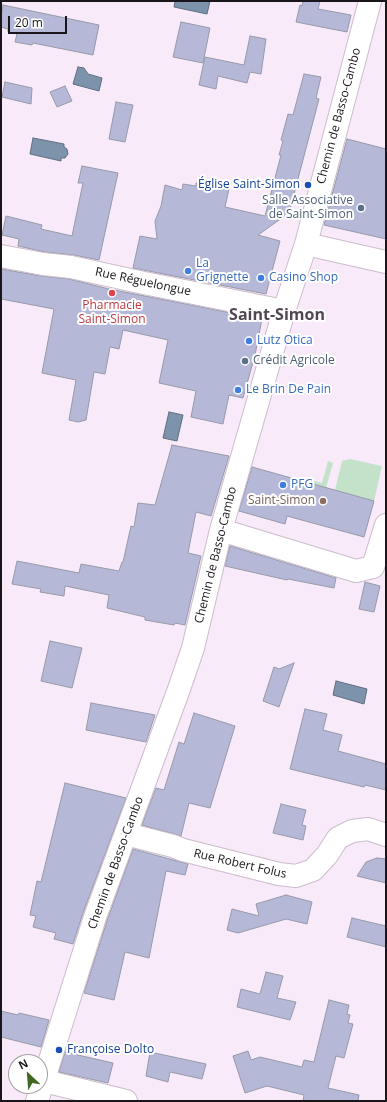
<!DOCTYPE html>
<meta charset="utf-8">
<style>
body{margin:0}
#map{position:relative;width:387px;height:1102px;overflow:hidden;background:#f8eaf8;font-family:"Open Sans",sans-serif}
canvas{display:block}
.frame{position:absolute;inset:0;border:2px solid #1a151a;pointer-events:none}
.north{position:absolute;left:8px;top:1054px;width:40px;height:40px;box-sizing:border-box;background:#fff;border:1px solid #a3a1a3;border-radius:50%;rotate:334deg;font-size:11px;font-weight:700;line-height:16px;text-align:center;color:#1a151a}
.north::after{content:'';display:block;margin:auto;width:14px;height:18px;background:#406823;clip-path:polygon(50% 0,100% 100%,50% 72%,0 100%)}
.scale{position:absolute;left:8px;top:16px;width:59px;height:18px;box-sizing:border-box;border:2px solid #1a151a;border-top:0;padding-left:5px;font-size:12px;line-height:14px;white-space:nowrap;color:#1a151a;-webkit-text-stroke:3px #fff;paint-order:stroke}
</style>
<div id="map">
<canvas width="387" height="1102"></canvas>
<div class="frame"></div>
<div class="north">N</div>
<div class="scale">20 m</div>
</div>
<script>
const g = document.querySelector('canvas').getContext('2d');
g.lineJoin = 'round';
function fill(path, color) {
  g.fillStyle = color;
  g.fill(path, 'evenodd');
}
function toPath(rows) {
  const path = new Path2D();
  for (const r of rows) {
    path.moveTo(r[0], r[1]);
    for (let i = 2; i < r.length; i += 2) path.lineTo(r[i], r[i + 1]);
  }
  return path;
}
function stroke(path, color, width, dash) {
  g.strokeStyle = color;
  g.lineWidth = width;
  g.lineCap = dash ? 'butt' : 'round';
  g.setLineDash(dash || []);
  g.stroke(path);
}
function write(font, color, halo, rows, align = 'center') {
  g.font = font + ' "Open Sans",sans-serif';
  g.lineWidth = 4;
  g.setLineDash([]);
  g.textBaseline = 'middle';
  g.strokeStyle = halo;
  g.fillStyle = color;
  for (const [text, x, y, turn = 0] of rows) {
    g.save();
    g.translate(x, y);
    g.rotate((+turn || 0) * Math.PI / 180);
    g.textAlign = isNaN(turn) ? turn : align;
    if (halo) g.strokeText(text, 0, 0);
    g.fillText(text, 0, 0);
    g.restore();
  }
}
fill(toPath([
 [350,459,382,466,374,501,335,490,342,461],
 [328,461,333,463,326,488,303,481,304,478,322,483]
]), '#c4e1c9');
const water = toPath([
 [175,1,210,1,207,14,174,7,175,1],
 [78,67,84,68,88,74,102,78,99,91,73,84,78,67],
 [33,138,64,144,64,147,67,149,68,154,65,158,61,158,61,161,30,154,33,138],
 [169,412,183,415,177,441,163,438,169,412],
 [336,681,367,689,364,704,333,695,336,681]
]);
fill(water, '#7d93ac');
stroke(water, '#5f6d80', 1);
const building = toPath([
 [303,1,320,1,318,9,351,15,347,32,296,22,300,5,302,6,303,1],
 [3,5,99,25,93,55,33,43,32,45,15,42,17,34,8,32,8,29,1,27,1,17,3,5],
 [181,22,210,28,203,63,173,57,181,22],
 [250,36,266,39,261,74,250,72,247,83,218,76,216,89,199,85,205,57,244,65,250,36],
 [304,74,321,77,316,98,319,99,289,213,258,235,280,241,266,294,133,268,140,236,157,239,155,221,161,206,165,185,182,190,183,184,196,186,196,183,229,189,225,207,265,216,281,155,279,155,283,141,281,140,288,114,293,115,304,74],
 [5,82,32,88,31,104,2,97,5,82],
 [65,86,72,101,57,107,50,92,65,86],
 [116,102,133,105,125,142,109,139,116,102],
 [347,139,386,149,386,239,324,225,347,139],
 [82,166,118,173,99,260,74,255,45,252,18,246,19,239,2,235,6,216,42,225,41,229,72,236,83,183,78,183,82,166],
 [1,269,41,276,69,279,109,289,262,319,255,355,243,398,229,395,223,424,191,417,196,391,159,383,168,340,123,330,119,349,110,347,105,374,94,372,86,420,78,422,69,420,76,380,42,373,54,309,1,299,1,269],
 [172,445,229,456,211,516,196,512,188,553,201,556,185,625,175,623,174,625,145,620,145,617,107,608,109,595,65,586,64,596,40,592,41,589,12,584,17,561,79,573,81,564,119,571,122,562,123,562,131,526,134,527,138,503,155,505,172,445],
 [252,467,374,501,364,537,287,516,285,524,239,511,252,467],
 [230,546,336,578,334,588,288,579,287,580,225,566,230,546],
 [365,582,380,586,374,612,359,609,365,582],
 [50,641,82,648,72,688,41,681,50,641],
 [294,663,279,707,263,701,274,667,279,669,294,663],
 [91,703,155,715,146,742,86,730,91,703],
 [305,709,327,714,323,730,342,735,338,751,386,764,386,790,365,785,364,787,290,769,305,709],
 [194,713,235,726,210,808,189,803,181,836,142,825,156,788,164,790,179,742,184,744,194,713],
 [65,783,126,798,83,913,73,944,54,939,56,933,33,927,36,916,30,915,37,881,41,882,65,783],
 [281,804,306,810,302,825,306,826,303,840,273,833,281,804],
 [133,849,188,864,185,875,166,871,149,958,125,952,114,1000,84,993,107,921,133,849],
 [377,858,386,859,386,883,357,876,366,862,377,858],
 [286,895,312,902,307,924,286,919,238,933,227,930,232,909,259,916,256,904,286,895],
 [352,918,386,926,386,947,347,937,352,918],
 [266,972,283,976,277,998,296,1002,290,1020,237,1007,241,989,260,994,266,972],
 [329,1000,349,1005,347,1014,350,1015,348,1023,353,1024,344,1058,336,1056,328,1088,359,1095,358,1101,303,1101,304,1095,267,1086,245,1093,233,1056,248,1051,251,1060,260,1057,302,1067,304,1060,314,1062,329,1000],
 [1,1011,18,1015,19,1013,49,1020,41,1047,1,1037,1,1011],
 [65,1052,113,1063,108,1083,59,1072,65,1052],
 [150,1052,206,1064,202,1079,170,1072,168,1082,146,1076,150,1052]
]);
fill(building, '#b5b8d7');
stroke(building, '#9799a9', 1);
const minor = toPath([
 [306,244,386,262],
 [1,256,43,264,71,267,144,283,284,311],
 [221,530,356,571,373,567,386,525],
 [126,834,173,846,183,850,279,874,296,876,313,870,327,855,338,838,352,831,368,829,386,835],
 [44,1081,126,1101],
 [37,1101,95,917,179,689,193,648,221,530,284,311,306,244,370,1]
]);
stroke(minor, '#cbbdcb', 24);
stroke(minor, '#fff', 22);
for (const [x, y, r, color] of [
 [308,185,4,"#1a4fb4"],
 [361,208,4,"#5c6f8a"],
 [188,271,4,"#3f7fe0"],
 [261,278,4,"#3f7fe0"],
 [112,293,4,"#e0444e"],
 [249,341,4,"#3f7fe0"],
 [245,361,4,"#5c6f8a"],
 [238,390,4,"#3f7fe0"],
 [283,485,4,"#3f7fe0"],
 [323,501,4,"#8d6e63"],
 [59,1050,4,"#1a4fb4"]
]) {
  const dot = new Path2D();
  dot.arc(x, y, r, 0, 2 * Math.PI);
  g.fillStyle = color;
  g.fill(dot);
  stroke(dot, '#fff', 1.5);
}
write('12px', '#1a151a', '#fff', [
 ["Chemin de Basso-Cambo",339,116,-75],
 ["Rue Réguelongue",143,282,12],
 ["Chemin de Basso-Cambo",216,555,-76],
 ["Chemin de Basso-Cambo",116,863,-70],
 ["Rue Robert Folus",240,864,13]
]);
write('12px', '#164399', '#fff', [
 ["Église Saint-Simon",300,185],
 ["Françoise Dolto",67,1050,"left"]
], 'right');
write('12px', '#4e5e75', '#fff', [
 ["Salle Associative",353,201],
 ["de Saint-Simon",353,215],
 ["Crédit Agricole",253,361,"left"]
], 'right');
write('12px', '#366cbe', '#fff', [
 ["La",196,264],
 ["Grignette",196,278],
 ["Casino Shop",269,278],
 ["Lutz Otica",257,341],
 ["Le Brin De Pain",246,390],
 ["PFG",291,485]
], 'left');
write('12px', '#be3a42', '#fff', [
 ["Pharmacie",112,306],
 ["Saint-Simon",112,320]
]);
write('12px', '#785e54', '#fff', [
 ["Saint-Simon",315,501]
], 'right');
write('bold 16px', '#514651', '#fff', [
 ["Saint-Simon",277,315]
]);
</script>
